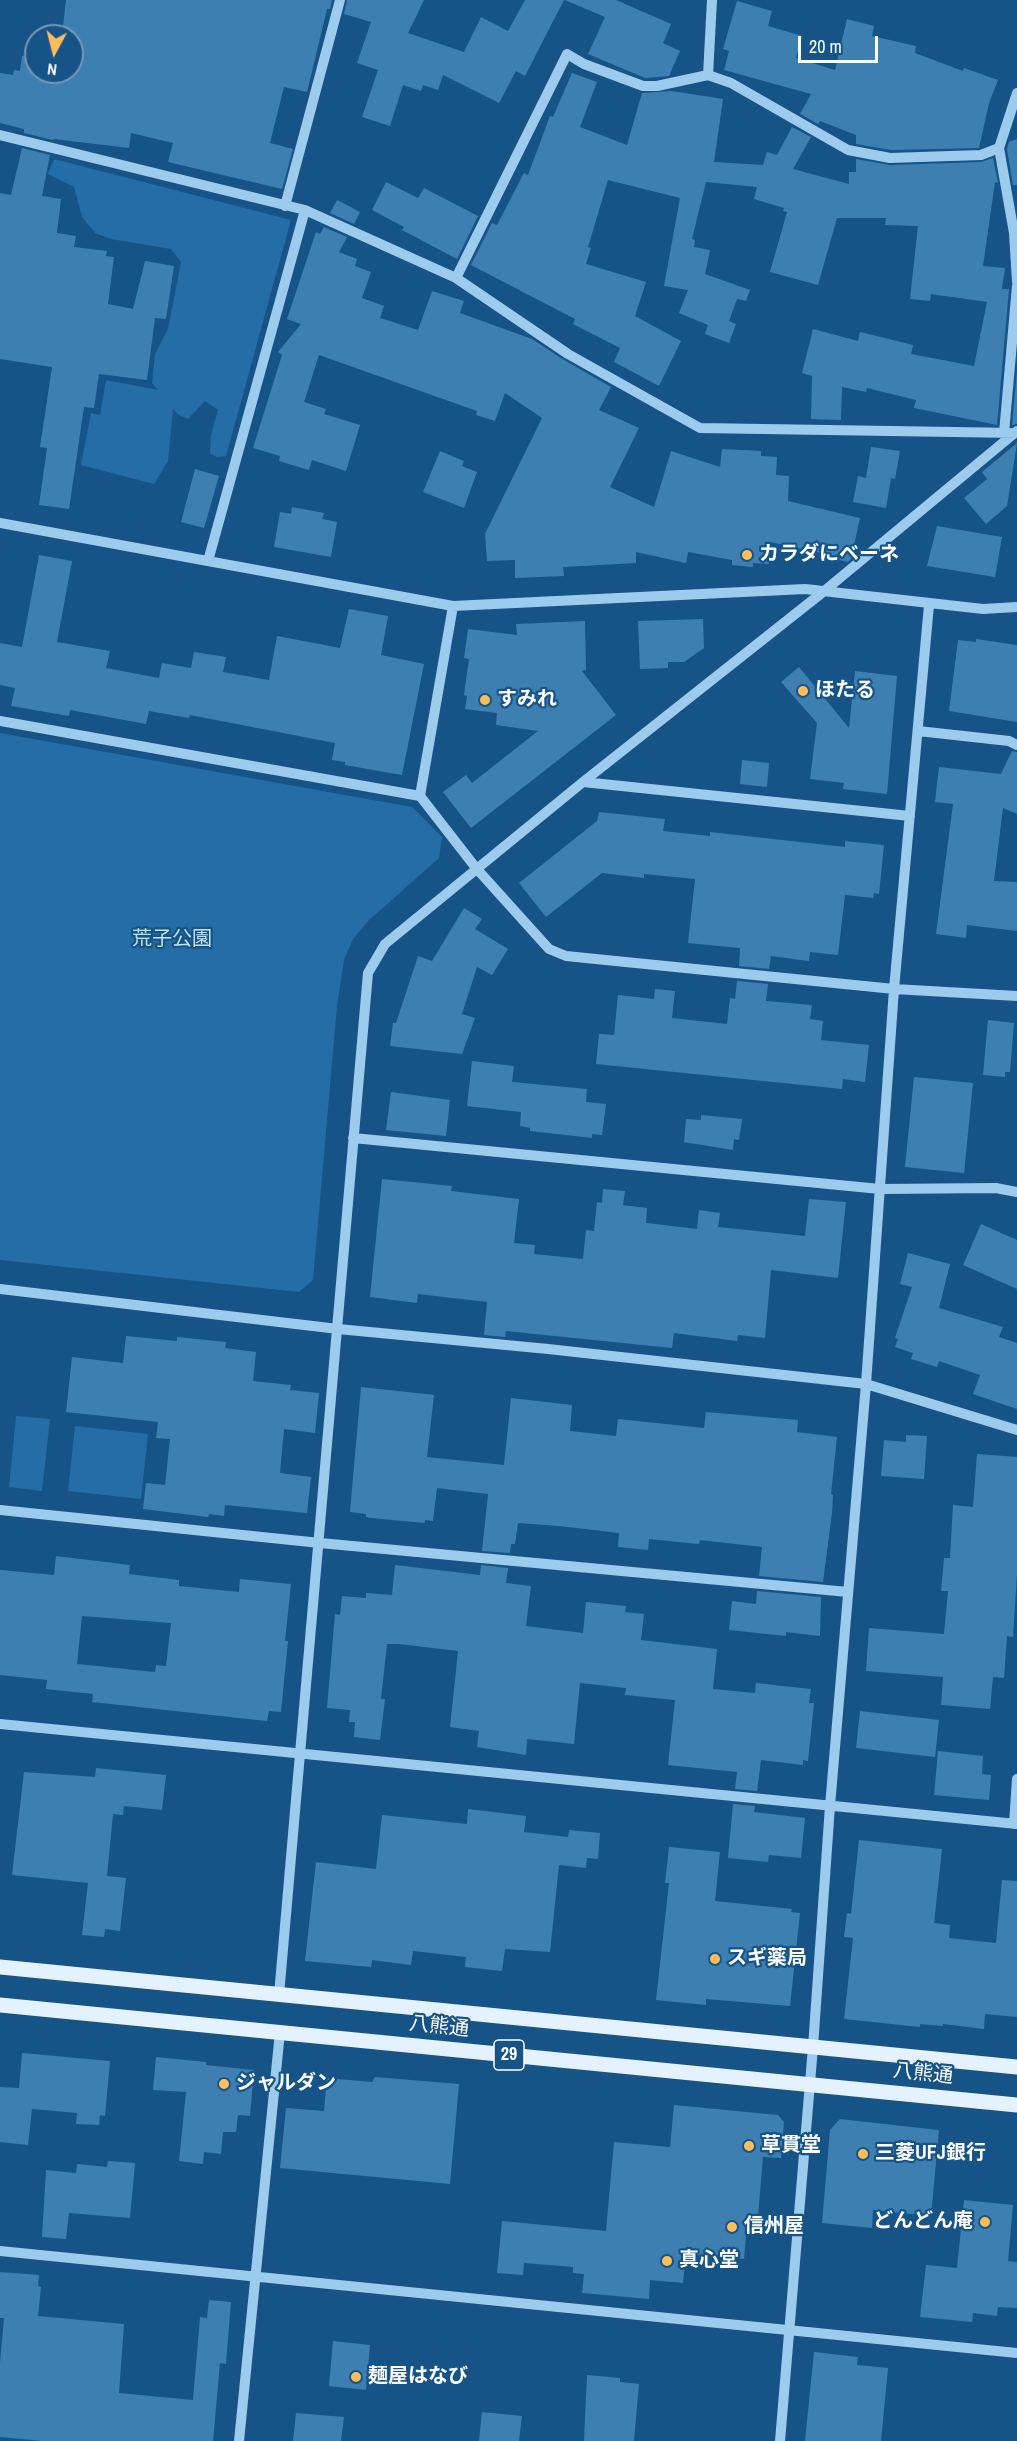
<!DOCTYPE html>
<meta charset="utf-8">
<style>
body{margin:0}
#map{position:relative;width:1017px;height:2441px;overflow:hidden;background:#165488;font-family:"Archivo Narrow",sans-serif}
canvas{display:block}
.north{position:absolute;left:24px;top:24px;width:60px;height:60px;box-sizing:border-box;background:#165488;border:2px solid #7398b8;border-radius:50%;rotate:187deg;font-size:16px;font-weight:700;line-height:24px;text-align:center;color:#fff}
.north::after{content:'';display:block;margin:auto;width:21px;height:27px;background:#ffbd5a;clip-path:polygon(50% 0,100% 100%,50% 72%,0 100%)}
.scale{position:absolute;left:798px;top:36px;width:80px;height:27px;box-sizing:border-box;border:3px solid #fff;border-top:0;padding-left:8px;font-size:18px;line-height:21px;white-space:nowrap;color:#fff;-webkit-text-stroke:4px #165488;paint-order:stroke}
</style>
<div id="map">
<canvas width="1017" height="2441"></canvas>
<div class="north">N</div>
<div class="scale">20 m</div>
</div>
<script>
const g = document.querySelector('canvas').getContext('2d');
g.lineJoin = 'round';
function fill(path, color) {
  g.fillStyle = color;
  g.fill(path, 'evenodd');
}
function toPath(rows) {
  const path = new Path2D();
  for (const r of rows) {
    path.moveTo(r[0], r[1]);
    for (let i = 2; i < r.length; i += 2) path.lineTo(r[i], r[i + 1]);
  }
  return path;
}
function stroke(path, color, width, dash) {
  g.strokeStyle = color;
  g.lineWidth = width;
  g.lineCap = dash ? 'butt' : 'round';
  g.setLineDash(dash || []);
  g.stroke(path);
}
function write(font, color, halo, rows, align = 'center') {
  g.font = font + ' "Archivo Narrow","Noto Sans JP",sans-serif';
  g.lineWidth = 4.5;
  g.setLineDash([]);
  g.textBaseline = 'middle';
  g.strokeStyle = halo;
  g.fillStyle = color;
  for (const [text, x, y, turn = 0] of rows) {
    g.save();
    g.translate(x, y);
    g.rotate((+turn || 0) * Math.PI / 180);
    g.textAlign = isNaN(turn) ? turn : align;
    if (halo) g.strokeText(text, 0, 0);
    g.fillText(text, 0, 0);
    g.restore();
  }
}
fill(toPath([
 [54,159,291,220,226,456,217,457,210,454,211,435,218,410,205,401,188,419,179,415,173,409,168,461,154,484,81,465,91,413,100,415,106,380,158,390,152,383,155,354,168,329,181,262,171,249,111,239,95,233,82,217,74,187,48,174],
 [0,733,412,807,442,837,439,858,368,921,353,939,344,960,337,1006,313,1280,299,1292,0,1260],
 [16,1416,50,1419,42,1491,9,1487],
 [75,1426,148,1434,141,1499,68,1491]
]), '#256da6');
fill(toPath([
 [66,0,332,0,330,9,327,9,307,92,284,87,270,143,293,149,282,189,168,162,173,143,131,133,129,148,54,139,53,140,24,133,24,129,0,123,0,73,13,75,14,70,20,71,22,56,36,57,36,72,72,72,72,36,62,36],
 [347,0,424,0,408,33,464,52,481,17,508,31,525,0,564,0,525,76,516,71,499,103,443,75,438,90,423,85,421,91,403,85,390,126,362,117,378,70,357,63,371,22,344,14],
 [565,0,616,0,671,24,663,43,680,51,669,76,645,78,588,54,605,17],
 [737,1,772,11,768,26,802,36,796,58,835,70,847,19,874,26,872,36,916,46,915,53,963,71,964,68,998,80,989,103,979,148,891,150,856,144,856,135,820,121,818,124,800,114,811,94,724,70,729,51,723,49],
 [572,73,597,82,580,127,627,145,642,93,671,91,723,99,714,162,763,165,767,152,777,155,792,127,811,137,793,169,849,184,849,172,856,172,856,159,890,165,981,162,993,158,998,183,995,182,983,266,1005,268,1002,289,1009,289,997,425,914,408,916,400,867,388,866,392,842,387,841,420,811,419,812,376,802,373,813,329,858,341,860,332,913,345,911,354,974,366,987,302,931,294,930,301,910,299,918,226,885,225,886,218,837,218,818,285,770,272,787,212,783,211,784,208,754,199,757,187,706,182,692,239,695,240,694,247,710,250,705,274,750,290,746,301,737,299,729,321,736,324,729,343,705,334,708,325,679,313,688,290,664,286,680,198,608,180,588,247,591,248,586,264,646,282,635,316,681,341,659,386,614,362,620,348,573,324,575,319,471,265,492,223,497,225,524,173,528,175,550,116,553,117],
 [1017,139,1017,185,1013,185,1007,149,1009,142],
 [22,148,50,155,42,196,61,199,57,233,76,236,74,247,107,251,106,256,114,257,108,304,133,309,145,261,174,266,166,319,155,318,147,380,99,374,94,408,84,407,69,509,39,505,47,448,40,447,52,367,0,359,0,193,11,195],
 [386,182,418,198,424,188,478,216,457,259,402,230,404,227,372,210],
 [337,200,360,212,354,224,330,213],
 [324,227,347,237,339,252,357,259,355,266,371,272,362,298,384,306,380,318,418,330,432,291,464,301,460,313,532,339,564,360,611,387,599,410,639,428,610,487,654,507,671,451,720,467,722,449,761,451,761,456,777,457,776,475,789,476,788,501,860,518,851,559,848,562,821,556,821,553,770,542,769,564,753,563,753,567,732,565,732,560,688,552,686,563,636,552,636,563,563,567,564,576,515,578,515,560,487,561,485,534,542,418,505,393,495,421,476,415,477,411,319,355,304,402,326,409,324,414,360,425,346,471,312,460,309,470,279,461,280,456,253,448,282,355,278,352,301,324,287,319,316,232,320,234],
 [1017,371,1017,424,1012,425],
 [1017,443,1007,506,986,524,964,498,987,479,982,472],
 [871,447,900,451,895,479,891,478,886,508,853,502,858,476,866,478],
 [440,451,464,461,462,466,477,472,464,508,423,492],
 [195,469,219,476,204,528,181,522],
 [292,507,324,513,322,519,337,522,331,557,274,547,280,512,291,514],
 [937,526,1002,537,995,577,927,566],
 [39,555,72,561,57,642,110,651,106,668,159,678,162,663,191,668,194,652,226,657,223,672,269,680,277,636,340,648,349,609,388,616,381,655,424,664,402,775,345,765,345,762,332,760,335,743,190,715,189,718,149,711,146,724,70,710,69,716,11,706,15,688,0,685,0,643,22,647],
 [703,619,704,648,684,662,668,662,668,668,640,669,638,621],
 [585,621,586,670,582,671,616,715,471,828,443,792,466,775,472,783,538,731,496,725,497,713,465,709,467,696,464,695,469,659,464,658,468,629,517,635,516,624],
 [976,639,1017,645,1017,722,949,711,958,640,976,642],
 [799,667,849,728,855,671,897,676,887,794,843,789,844,783,810,779,817,723,781,682],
 [1012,751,1017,752,1017,814,1003,808,994,881,1017,882,1017,931,967,925,966,938,936,934,953,804,935,802,939,767,1001,774],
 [742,760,769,763,767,787,740,784],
 [599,812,665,819,663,831,710,836,710,832,845,847,845,841,884,845,879,894,874,893,873,898,845,895,838,955,810,952,809,961,771,956,769,969,739,966,740,948,688,943,695,879,644,874,644,878,602,873,546,917,519,883,597,821],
 [464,908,482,919,475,929,508,949,492,975,477,967,462,1014,475,1018,462,1054,390,1046,393,1023,396,1023,418,956,432,961],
 [737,981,768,984,766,1001,812,1005,810,1019,823,1021,821,1040,869,1045,865,1082,843,1079,842,1089,596,1064,599,1034,614,1035,618,995,654,999,655,989,675,991,672,1018,727,1024,730,998,735,999],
 [988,1020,1014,1023,1010,1072,1005,1072,1005,1077,983,1075],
 [472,1061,514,1066,512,1082,587,1089,586,1102,606,1104,602,1135,592,1134,592,1138,530,1131,530,1128,520,1126,521,1112,467,1106],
 [914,1077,973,1083,964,1173,905,1167],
 [391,1092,450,1100,446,1136,386,1130],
 [701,1115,742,1119,739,1140,734,1139,733,1150,684,1142,686,1119,701,1120],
 [382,1179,452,1186,451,1191,519,1199,514,1243,535,1245,534,1254,583,1259,586,1230,594,1231,597,1202,602,1203,603,1189,625,1191,623,1205,647,1208,646,1223,697,1229,699,1210,720,1213,718,1227,805,1236,809,1199,846,1202,838,1278,771,1270,765,1338,738,1335,737,1341,674,1333,672,1348,506,1331,505,1337,484,1335,487,1302,418,1294,417,1303,370,1297],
 [981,1224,1017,1240,1017,1289,963,1265],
 [908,1253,950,1264,939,1308,1003,1327,999,1337,1017,1343,1017,1409,973,1394,980,1375,939,1361,937,1367,911,1359,913,1353,895,1347,898,1339,895,1338,912,1287,900,1284],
 [126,1336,177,1341,177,1337,226,1342,225,1348,256,1352,253,1381,291,1385,290,1390,319,1393,315,1433,284,1429,280,1473,311,1477,307,1513,225,1505,224,1516,209,1514,208,1517,143,1509,146,1483,165,1485,170,1439,156,1438,158,1422,66,1412,72,1357,123,1363],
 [361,1387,434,1395,427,1457,504,1465,511,1398,572,1405,570,1431,616,1436,618,1419,704,1428,706,1412,798,1420,797,1432,837,1437,831,1494,833,1495,832,1513,823,1582,759,1576,762,1547,700,1540,699,1544,649,1539,648,1550,618,1547,619,1533,559,1526,518,1523,515,1544,511,1544,510,1553,482,1551,488,1494,437,1488,433,1521,425,1520,425,1523,371,1518,366,1517,366,1514,350,1512],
 [906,1435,927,1436,924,1479,881,1476,884,1440,906,1442],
 [977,1454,1017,1457,1017,1574,1013,1637,1007,1636,1004,1678,993,1677,990,1709,941,1705,943,1677,866,1671,869,1628,944,1634,948,1591,941,1591,944,1558,950,1558,953,1505,973,1507],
 [56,1556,130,1565,129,1574,179,1580,179,1586,239,1592,240,1579,291,1584,285,1641,288,1641,281,1712,269,1711,267,1721,92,1702,93,1694,46,1689,47,1680,0,1675,0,1570,54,1575],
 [82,1616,171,1623,166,1666,156,1665,155,1672,77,1664],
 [395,1565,480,1575,481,1565,508,1568,506,1583,531,1586,526,1626,583,1633,586,1602,626,1606,625,1612,644,1614,641,1640,717,1649,713,1689,755,1693,756,1683,811,1689,809,1703,814,1703,808,1761,803,1760,803,1765,761,1760,757,1791,735,1789,737,1772,668,1765,675,1700,625,1695,626,1688,580,1683,574,1744,527,1739,526,1755,477,1747,479,1731,450,1727,458,1651,399,1644,387,1644,381,1699,385,1699,380,1740,354,1737,355,1722,349,1722,350,1710,327,1708,335,1614,340,1615,342,1596,366,1598,366,1593,392,1595],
 [757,1591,821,1597,820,1636,786,1632,786,1636,729,1630,732,1601,756,1604],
 [860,1711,939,1720,935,1757,856,1748],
 [938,1751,983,1756,982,1774,991,1775,989,1800,934,1795],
 [96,1768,166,1775,162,1810,124,1806,123,1815,113,1814,107,1876,126,1878,120,1931,105,1929,104,1937,82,1935,88,1883,12,1875,24,1772,95,1777],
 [733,1804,755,1806,754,1812,805,1818,801,1858,769,1855,768,1862,728,1858],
 [468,1809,526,1816,524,1832,568,1837,569,1830,600,1833,598,1859,587,1858,586,1868,559,1865,550,1952,505,1949,502,1971,465,1967,466,1957,413,1951,411,1965,372,1960,371,1967,305,1961,316,1862,376,1869,382,1815,467,1824],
 [859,1840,942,1849,934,1923,950,1925,949,1938,996,1943,1002,1880,1017,1881,1017,2017,985,2014,984,2029,943,2024,943,2026,920,2024,920,2027,844,2019,853,1938,844,1937,847,1913,851,1914],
 [669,1847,720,1852,715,1901,792,1909,791,1912,800,1913,790,2006,706,1999,706,2005,656,2000,669,1883,665,1883],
 [22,2053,110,2061,105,2116,100,2115,99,2125,76,2124,77,2113,32,2109,28,2145,0,2142,0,2087,19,2088],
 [156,2057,206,2062,206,2065,254,2070,250,2116,238,2115,236,2132,223,2132,221,2154,204,2152,203,2164,179,2161,186,2092,153,2090],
 [375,2077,459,2084,450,2184,280,2168,286,2108,324,2111,327,2078,372,2082],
 [674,2105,778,2115,784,2122,781,2158,763,2157,758,2216,748,2215,744,2259,686,2254,683,2283,650,2280,649,2299,582,2293,584,2274,573,2273,573,2267,524,2263,523,2275,497,2273,502,2221,606,2231,614,2142,670,2147],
 [840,2119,939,2130,931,2216,873,2210,872,2228,822,2223,830,2130],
 [108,2161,135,2163,130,2218,69,2213,66,2239,42,2237,46,2170,76,2173,77,2164,107,2167],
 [964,2200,1013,2205,1008,2261,1017,2262,1017,2308,998,2307,997,2316,973,2313,972,2322,920,2317,926,2265,957,2268],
 [0,2272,39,2275,38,2286,41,2287,38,2316,124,2324,119,2393,193,2400,200,2317,207,2318,209,2300,231,2302,226,2364,220,2363,213,2441,42,2441,0,2437,0,2363,4,2318,0,2318],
 [333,2341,370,2345,366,2390,329,2386],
 [814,2352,858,2357,857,2365,888,2368,881,2441,805,2441],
 [587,2375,620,2378,620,2382,639,2384,634,2441,584,2441],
 [482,2412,522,2416,519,2441,479,2441],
 [296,2413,344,2417,341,2441,293,2441]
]), '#3e7fb2');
stroke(toPath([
 [708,75,712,0],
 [1017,93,999,148,1014,233,1017,282],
 [0,135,305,210,456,278,568,354,700,428,1017,433],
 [285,206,340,0],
 [456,278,567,54,584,64,643,86,657,86,708,75,731,83,848,150,890,158,981,155,999,148],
 [1004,433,1017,286],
 [0,523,453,606,805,589,983,609,1017,607],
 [208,561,305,210],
 [453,606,420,796,476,868,549,949,566,956,894,989,1017,996],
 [0,721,420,796],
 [918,731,1009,741,1017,745],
 [583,782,910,816],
 [353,1138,880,1189,996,1188,1017,1192],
 [0,1289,338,1329,548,1349,866,1384,1017,1430],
 [0,1510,320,1543,848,1592],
 [0,1724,1017,1824],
 [1014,1824,1017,1779],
 [279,1995,368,973,385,944,583,782,823,592,1017,431],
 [0,2251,1017,2353],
 [239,2441,280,2032],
 [780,2441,813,2047,830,1806,866,1384,894,989,929,605]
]), '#9dcbee', 10);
stroke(toPath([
 [0,1967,1017,2067],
 [0,2005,1017,2105]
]), '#e4f1ff', 15);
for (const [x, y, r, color] of [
 [747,555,6,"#ffbd5a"],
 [803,691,6,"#ffbd5a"],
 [485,700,6,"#ffbd5a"],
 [715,1959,6,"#ffbd5a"],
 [224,2084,6,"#ffbd5a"],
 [749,2146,6,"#ffbd5a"],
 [863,2154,6,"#ffbd5a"],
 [985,2222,6,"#ffbd5a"],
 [732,2227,6,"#ffbd5a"],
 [667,2261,6,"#ffbd5a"],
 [356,2377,6,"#ffbd5a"]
]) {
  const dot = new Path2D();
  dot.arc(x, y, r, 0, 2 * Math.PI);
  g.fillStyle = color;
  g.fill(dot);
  stroke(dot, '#165488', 2);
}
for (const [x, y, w] of [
 [509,2055,30]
]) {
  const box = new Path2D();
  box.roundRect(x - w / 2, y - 15, w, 30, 4.5);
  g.fillStyle = '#165488';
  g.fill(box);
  stroke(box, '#fff', 1.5);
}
write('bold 18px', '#fff', null, [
 ["29",509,2055]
]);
write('bold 20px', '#fff', '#165488', [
 ["カラダにベーネ",759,555],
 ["ほたる",815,691],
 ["すみれ",497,700],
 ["スギ薬局",727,1959],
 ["ジャルダン",236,2084],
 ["草貫堂",761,2146],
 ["三菱UFJ銀行",875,2154],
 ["どんどん庵",973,2222,"right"],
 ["信州屋",744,2227],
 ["真心堂",679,2261],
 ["麺屋はなび",368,2377]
], 'left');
write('20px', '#c2e2fa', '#165488', [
 ["荒子公園",172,940]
]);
write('20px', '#fff', '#165488', [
 ["八熊通",439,2027,6],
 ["八熊通",923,2074,6]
]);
</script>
